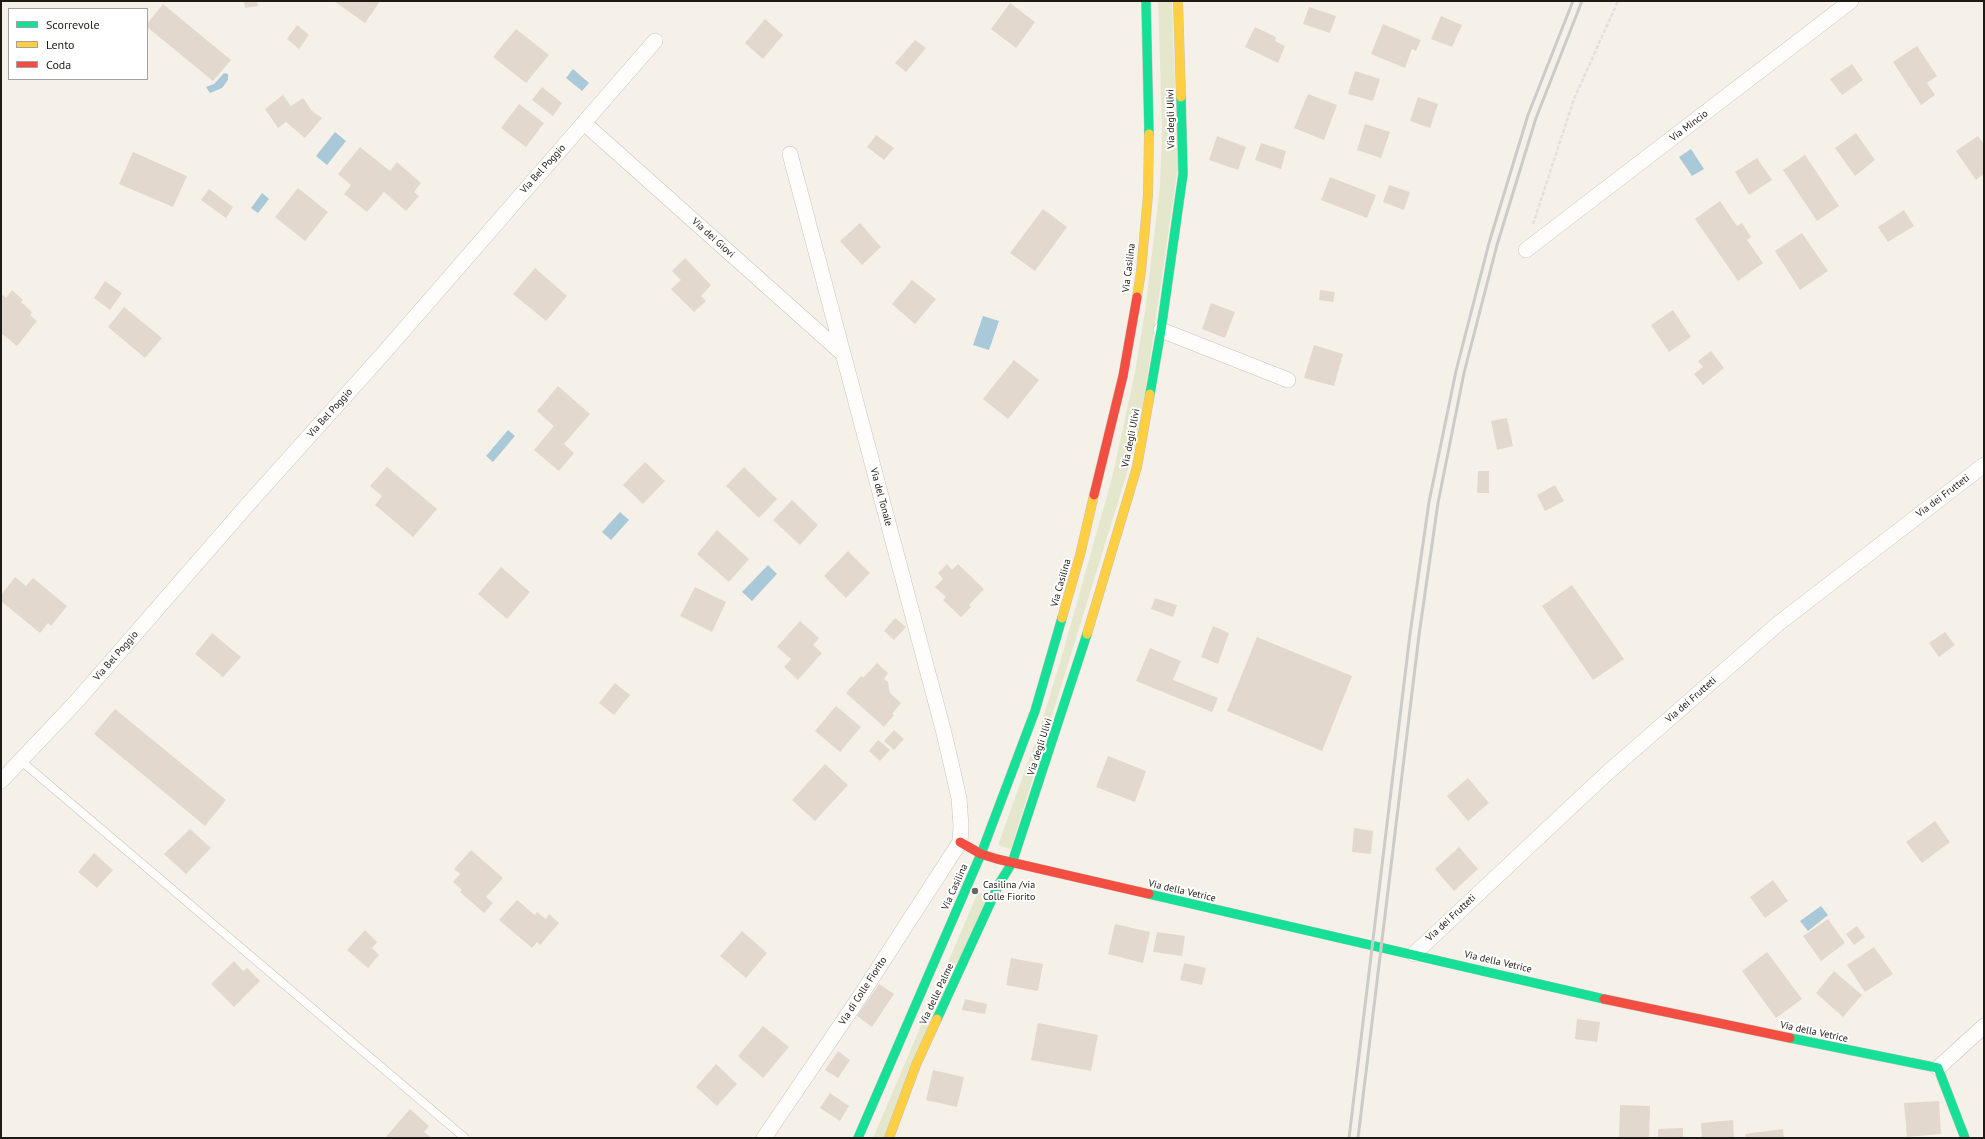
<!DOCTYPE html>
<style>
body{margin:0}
#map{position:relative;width:1985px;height:1139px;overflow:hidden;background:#f6f1e8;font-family:"PT Sans",sans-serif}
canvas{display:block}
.frame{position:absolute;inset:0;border:2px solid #1e1a15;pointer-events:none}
.legend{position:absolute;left:8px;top:8px;width:140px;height:72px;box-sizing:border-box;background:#fff;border:1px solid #a5a3a1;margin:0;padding:5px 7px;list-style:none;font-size:12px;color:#1e1a15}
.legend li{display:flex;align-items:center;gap:8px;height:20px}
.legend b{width:20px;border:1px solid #a5a3a1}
</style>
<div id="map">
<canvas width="1985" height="1139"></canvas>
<div class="frame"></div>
<ul class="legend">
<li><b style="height:5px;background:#16e098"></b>Scorrevole</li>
<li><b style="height:5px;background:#ffcf43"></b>Lento</li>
<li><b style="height:5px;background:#f24e42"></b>Coda</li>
</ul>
</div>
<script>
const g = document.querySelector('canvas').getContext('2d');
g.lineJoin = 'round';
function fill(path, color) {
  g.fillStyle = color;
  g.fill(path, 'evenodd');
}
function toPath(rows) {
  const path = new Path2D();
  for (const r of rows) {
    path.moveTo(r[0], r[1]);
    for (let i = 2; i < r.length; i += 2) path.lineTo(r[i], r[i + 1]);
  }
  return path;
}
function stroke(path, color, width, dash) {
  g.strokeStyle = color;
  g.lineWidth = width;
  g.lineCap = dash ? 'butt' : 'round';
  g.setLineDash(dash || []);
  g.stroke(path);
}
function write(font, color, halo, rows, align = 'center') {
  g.font = font + ' "PT Sans",sans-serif';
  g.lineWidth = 4;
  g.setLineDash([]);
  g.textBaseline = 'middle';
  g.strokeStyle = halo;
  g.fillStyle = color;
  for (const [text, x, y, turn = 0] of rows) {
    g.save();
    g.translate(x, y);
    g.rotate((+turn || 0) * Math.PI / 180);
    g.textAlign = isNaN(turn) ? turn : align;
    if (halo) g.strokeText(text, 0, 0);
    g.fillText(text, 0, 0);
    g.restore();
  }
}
fill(toPath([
 [1158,1,1172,1,1178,167,1139,434,1011,849,998,845,1037,737,1059,666,1112,478,1134,377,1145,312,1160,186,1162,127],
 [978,892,988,897,885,1138,873,1138]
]), '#e5e7cd');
fill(toPath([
 [573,69,589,83,582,91,566,78],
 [224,73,228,74,228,80,222,88,210,93,206,87,214,84],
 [335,132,346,141,327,165,316,156],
 [1691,149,1704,169,1692,176,1679,157],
 [262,193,269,199,258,213,251,208],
 [983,316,999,321,989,350,973,345],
 [508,430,515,436,493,462,486,456],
 [620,512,629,520,611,540,602,532],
 [768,565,777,574,752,601,742,592],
 [1821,906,1828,915,1808,931,1800,921]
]), '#a9c8d8');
fill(toPath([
 [244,1,257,1,258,6,245,8],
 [334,1,377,1,379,3,365,23],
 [1010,3,1035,22,1016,48,991,29],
 [163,4,231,60,213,81,147,27,147,24],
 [1309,7,1336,16,1330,33,1303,24],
 [1441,16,1462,25,1452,47,1431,39],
 [765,19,783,35,763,59,745,43],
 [1383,24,1421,40,1416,51,1412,49,1405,68,1371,54],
 [297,25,309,35,299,49,287,39],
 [1255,27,1276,37,1275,41,1285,46,1278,63,1245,47],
 [516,29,549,55,526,83,493,57],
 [915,40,926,48,906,72,895,63],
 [1917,46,1937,76,1927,83,1935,95,1921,105,1893,62],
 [1852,64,1863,80,1842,95,1830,79],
 [1355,71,1380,79,1373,101,1348,94],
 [542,87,562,103,553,116,532,100],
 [1308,94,1337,105,1324,140,1294,128],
 [283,95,291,106,303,98,312,111,322,118,305,138,286,122,278,128,265,109],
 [1418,97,1438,104,1430,128,1410,121],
 [519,104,544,123,526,147,501,128],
 [1365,124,1390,132,1381,158,1357,150],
 [1856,133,1875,160,1855,176,1835,148],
 [876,135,894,148,884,160,867,147],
 [1217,136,1246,147,1238,170,1209,160],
 [1978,136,1984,144,1984,174,1976,180,1956,151],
 [1261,143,1286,151,1281,169,1255,160],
 [360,147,390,171,397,162,421,183,414,192,419,196,406,211,384,192,367,212,344,194,351,185,338,174],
 [133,152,187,176,173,207,119,184],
 [1805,155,1839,206,1817,221,1783,170],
 [1757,158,1772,180,1749,195,1735,172],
 [1330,177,1376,195,1367,218,1321,200],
 [1389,185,1410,192,1404,210,1383,202],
 [298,188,328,212,305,241,275,217],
 [209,189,233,207,226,218,201,200],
 [1720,201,1737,226,1742,223,1751,237,1747,240,1763,263,1738,281,1695,219],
 [1043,209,1067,227,1035,271,1010,253],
 [1904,210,1914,226,1888,242,1878,227],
 [860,223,881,247,862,265,840,241],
 [1802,233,1828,271,1800,290,1775,251],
 [685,258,711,285,701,296,706,301,694,312,671,289,681,280,672,271],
 [535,268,567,296,546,321,513,294],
 [912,280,936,299,915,324,892,304],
 [105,281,122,293,110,310,94,298],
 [12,290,23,300,21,302,32,312,30,315,37,321,17,346,1,333,1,297,3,295,6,298],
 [1320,290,1335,292,1333,302,1319,300],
 [1211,303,1235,312,1225,338,1202,329],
 [124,307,162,338,145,358,108,327],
 [1673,310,1691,337,1669,352,1651,325],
 [1314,345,1343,354,1334,386,1304,378],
 [1711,351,1724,368,1703,385,1694,374,1703,367,1698,361],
 [1014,360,1039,380,1008,419,983,399],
 [558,386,590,414,564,444,574,453,559,471,534,450,554,426,537,411],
 [1507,418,1513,446,1497,450,1491,421],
 [645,462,665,481,643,504,623,485],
 [387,467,437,509,413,537,375,505,382,496,370,486],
 [744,467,777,499,759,518,726,486],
 [1478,471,1489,471,1489,493,1477,493],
 [1555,485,1564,501,1545,511,1537,495],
 [792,500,818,525,800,545,773,520],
 [717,530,749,559,729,582,697,554],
 [848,551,870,573,846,598,824,576],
 [947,564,952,570,958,564,984,589,969,605,971,607,961,617,943,600,946,597,935,587,943,579,938,573],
 [501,567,530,592,507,619,478,594],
 [15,577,26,586,33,578,67,606,51,626,48,623,40,633,1,601,1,595],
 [1572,585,1624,659,1593,680,1542,606],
 [695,587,726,602,712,632,680,616],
 [1155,598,1177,605,1173,617,1151,609],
 [895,618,906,627,894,640,884,631],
 [800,621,819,638,813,645,822,653,798,680,784,667,791,659,777,647],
 [1213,626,1229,633,1218,664,1201,657],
 [1945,632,1955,645,1939,657,1929,643],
 [212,633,241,657,223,677,195,654],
 [1257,637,1352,676,1322,751,1227,711],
 [1150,648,1181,661,1173,680,1218,698,1212,712,1136,681],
 [877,663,888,673,884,679,888,682,890,693,901,703,892,714,894,715,884,727,846,693,861,676,863,678],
 [615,683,630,695,614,715,599,703],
 [836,706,861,727,840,752,815,731],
 [115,709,226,800,205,826,94,734],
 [894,730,904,739,894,750,884,741],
 [878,740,890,750,880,761,869,751],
 [1108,756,1146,771,1135,802,1096,787],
 [825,764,848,785,815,821,792,800],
 [1468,778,1489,803,1468,821,1447,796],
 [1935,821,1950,842,1922,863,1906,842],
 [1354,828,1373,831,1371,854,1352,852],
 [190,829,211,848,186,874,164,854],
 [1459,847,1478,869,1454,891,1435,869],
 [471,850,503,878,486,897,493,903,484,913,460,892,462,890,453,882,460,874,454,869],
 [94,853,113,870,97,888,78,872],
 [1773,880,1788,901,1765,918,1750,897],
 [517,900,535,915,537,912,546,919,549,914,559,923,540,945,537,942,532,948,499,920],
 [1828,919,1845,943,1821,961,1803,936],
 [1115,924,1150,932,1143,963,1108,954],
 [1857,926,1865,937,1854,945,1846,934],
 [365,930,377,942,372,948,379,955,368,968,347,950],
 [742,931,767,953,746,978,720,956],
 [1157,932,1185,936,1182,956,1153,952],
 [1874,947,1893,974,1865,992,1847,965],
 [1767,952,1802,999,1776,1018,1742,971],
 [1011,958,1043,964,1038,991,1006,985],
 [234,961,243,971,247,968,260,981,234,1007,211,984],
 [1184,963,1206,968,1202,985,1180,980],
 [1834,971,1862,995,1843,1017,1816,993],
 [879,984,894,994,872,1027,857,1016],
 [965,999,987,1004,985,1014,962,1010],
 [1577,1019,1600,1022,1597,1042,1575,1039],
 [1038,1023,1098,1035,1091,1071,1031,1060],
 [763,1026,789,1047,763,1078,738,1056],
 [838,1051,850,1060,838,1078,825,1070],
 [716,1064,737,1084,717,1106,696,1087],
 [933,1070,964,1077,957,1107,926,1100],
 [830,1093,849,1106,840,1121,820,1108],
 [1939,1101,1941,1134,1907,1137,1904,1103],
 [1620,1105,1650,1106,1649,1138,1619,1138],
 [410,1109,429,1126,424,1132,432,1138,385,1138],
 [1733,1120,1734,1138,1702,1138,1701,1123],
 [1683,1128,1683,1138,1658,1138,1658,1129],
 [1783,1129,1784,1138,1746,1138,1745,1134]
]), '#e2d8ce');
const lane = toPath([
 [20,760,465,1138]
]);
const street = toPath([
 [584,123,842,353],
 [1526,250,1851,1],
 [1161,330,1288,380],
 [1,781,76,702,250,502,382,355,655,41],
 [1414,954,1606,774,1779,623,1984,465],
 [1938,1068,1984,1026],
 [764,1138,859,998,960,842,961,826,959,798,944,733,790,154]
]);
const fast = toPath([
 [1146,1,1149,134],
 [1150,394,1161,330,1183,174,1181,97],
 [1149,894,1604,999],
 [937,1019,999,884,1012,863,1087,634],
 [1790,1038,1938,1068,1965,1138],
 [858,1138,981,854,1035,711,1062,618]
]);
const slow = toPath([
 [1178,1,1181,97],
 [1137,297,1141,272,1148,195,1149,134],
 [1062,618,1080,555,1094,495],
 [1087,634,1137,467,1150,394],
 [889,1138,916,1065,937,1019]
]);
const jam = toPath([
 [1094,495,1123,376,1137,297],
 [960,842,981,854,997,859,1149,894],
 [1604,999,1790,1038]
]);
stroke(lane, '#c7c3bc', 9);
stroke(street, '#c7c3bc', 16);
stroke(fast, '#c7c3bc', 10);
stroke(slow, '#c7c3bc', 10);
stroke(jam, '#c7c3bc', 10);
stroke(toPath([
 [1533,224,1574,99,1618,1]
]), '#e2e0de', 2.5, [4, 2]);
stroke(lane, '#fefdfc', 8);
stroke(street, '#fefdfc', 15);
stroke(fast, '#16e098', 9);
stroke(slow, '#ffcf43', 9);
stroke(jam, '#f24e42', 9);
stroke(toPath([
 [1349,1138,1410,634,1429,502,1456,371,1489,243,1528,115,1573,1],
 [1358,1138,1419,635,1438,503,1464,373,1497,245,1536,118,1582,1]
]), '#cccbc9', 3);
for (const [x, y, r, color] of [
 [975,891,4,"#6a655f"]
]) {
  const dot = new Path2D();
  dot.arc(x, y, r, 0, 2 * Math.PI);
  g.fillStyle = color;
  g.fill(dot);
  stroke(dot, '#fff', 1.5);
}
write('10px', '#1e1a15', '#fff', [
 ["Via degli Ulivi",1171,119,-91],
 ["Via Mincio",1689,126,-37],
 ["Via Bel Poggio",543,169,-48],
 ["Via dei Giovi",713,238,42],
 ["Via Casilina",1129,268,-83],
 ["Via Bel Poggio",330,413,-48],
 ["Via degli Ulivi",1131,438,-79],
 ["Via dei Frutteti",1943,496,-37],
 ["Via del Tonale",881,497,75],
 ["Via Casilina",1061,583,-74],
 ["Via Bel Poggio",116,656,-49],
 ["Via dei Frutteti",1691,700,-41],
 ["Via degli Ulivi",1040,747,-72],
 ["Via Casilina",955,887,-66],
 ["Via della Vetrice",1182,891,13],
 ["Via dei Frutteti",1451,918,-43],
 ["Via della Vetrice",1498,962,13],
 ["Via di Colle Fiorito",863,991,-57],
 ["Via delle Palme",937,994,-65],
 ["Via della Vetrice",1814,1032,12]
]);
write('10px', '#1e1a15', '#fff', [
 ["Casilina /via",983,885],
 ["Colle Fiorito",983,897]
], 'left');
</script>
